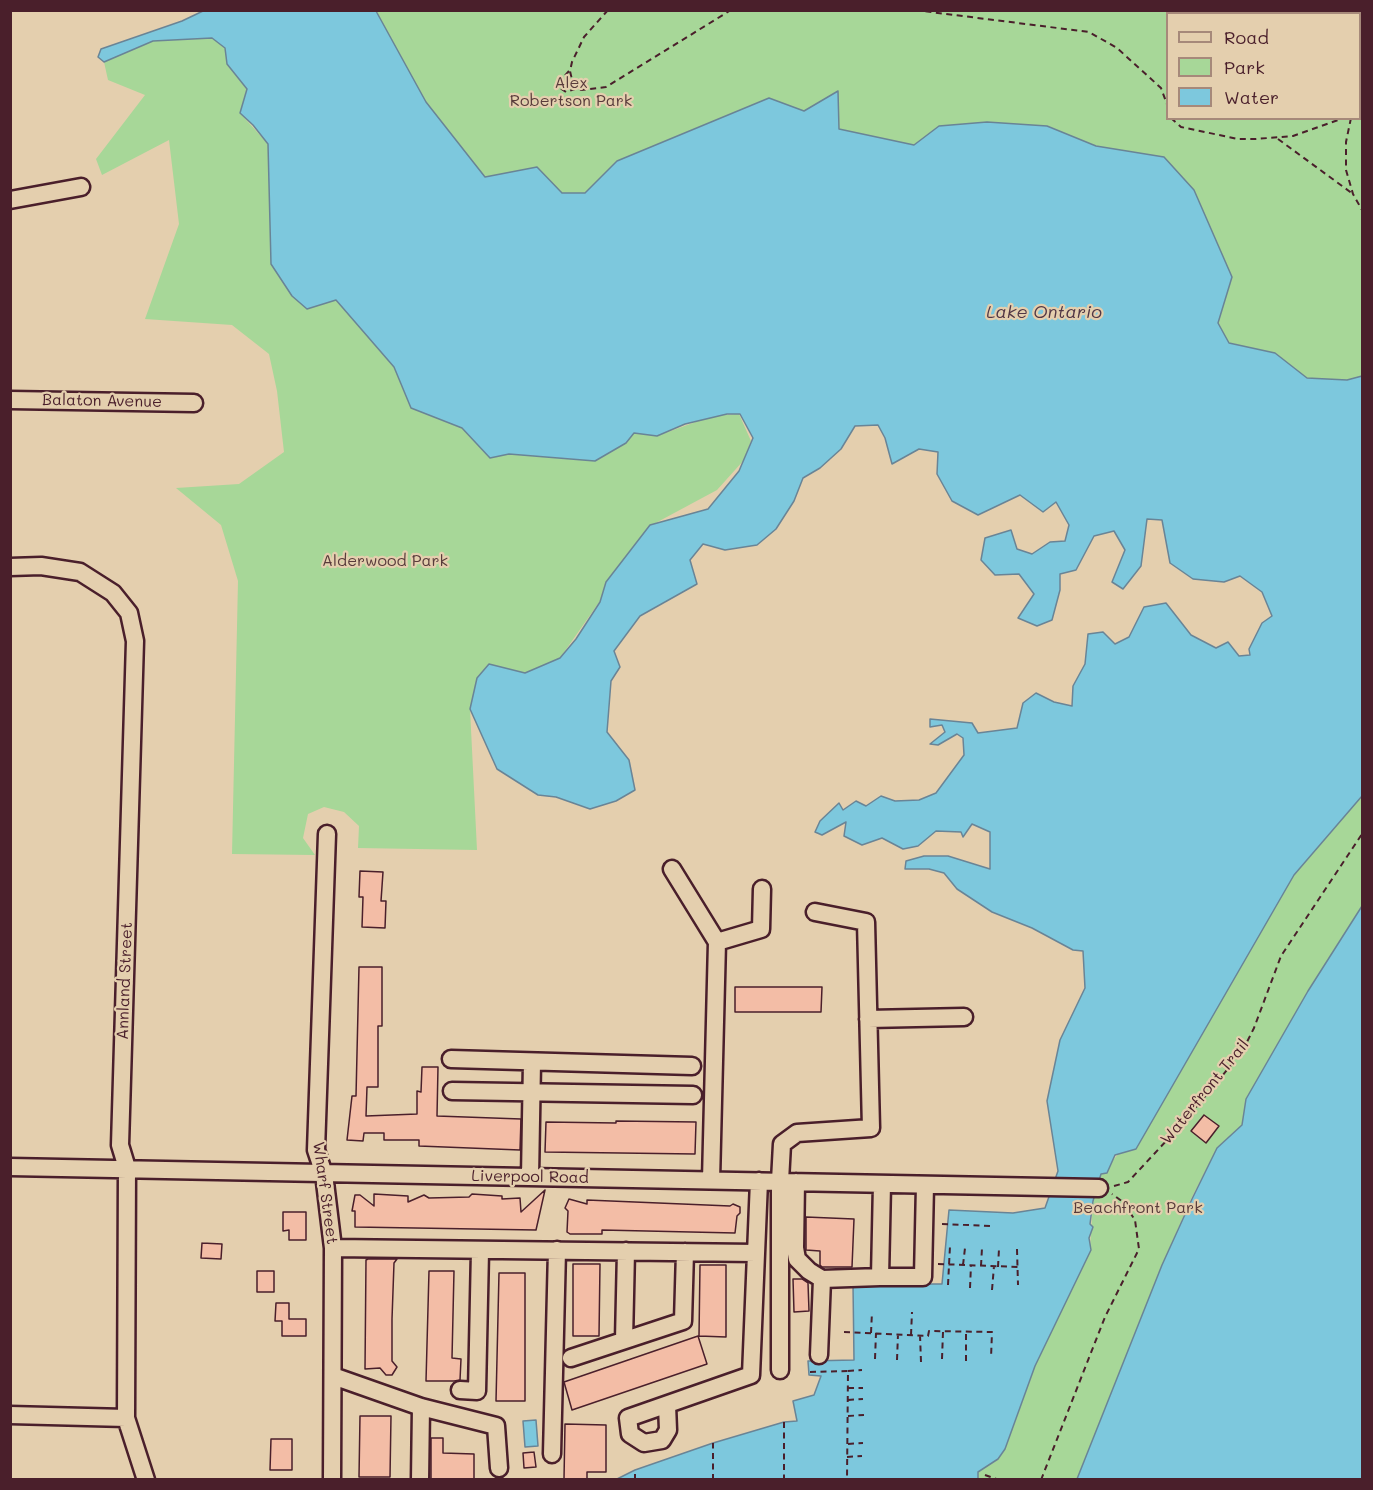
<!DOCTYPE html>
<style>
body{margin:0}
#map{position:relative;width:1373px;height:1490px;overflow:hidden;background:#e4cfae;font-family:Mali,sans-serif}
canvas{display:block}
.frame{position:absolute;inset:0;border:12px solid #4a1f2b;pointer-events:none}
.legend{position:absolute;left:1166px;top:12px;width:195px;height:108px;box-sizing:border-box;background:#e4cfae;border:2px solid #a6897a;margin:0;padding:8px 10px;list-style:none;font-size:18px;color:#4a1f2b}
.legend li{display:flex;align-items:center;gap:12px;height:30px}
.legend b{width:30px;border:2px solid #a6897a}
</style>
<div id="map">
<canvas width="1373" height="1490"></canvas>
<div class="frame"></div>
<ul class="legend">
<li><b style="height:8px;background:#e4cfae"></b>Road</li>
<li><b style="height:16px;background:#a7d798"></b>Park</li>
<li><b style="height:16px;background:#7dc8dd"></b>Water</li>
</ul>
</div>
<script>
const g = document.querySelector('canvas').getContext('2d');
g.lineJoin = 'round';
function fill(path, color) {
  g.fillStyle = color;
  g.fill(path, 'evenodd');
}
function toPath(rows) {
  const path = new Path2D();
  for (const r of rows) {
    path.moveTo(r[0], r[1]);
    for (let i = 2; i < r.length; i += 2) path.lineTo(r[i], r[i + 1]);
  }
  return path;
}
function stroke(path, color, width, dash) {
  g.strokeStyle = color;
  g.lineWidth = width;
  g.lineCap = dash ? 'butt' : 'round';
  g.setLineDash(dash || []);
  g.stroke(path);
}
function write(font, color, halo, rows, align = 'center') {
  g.font = font + ' Mali,sans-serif';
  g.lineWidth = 4.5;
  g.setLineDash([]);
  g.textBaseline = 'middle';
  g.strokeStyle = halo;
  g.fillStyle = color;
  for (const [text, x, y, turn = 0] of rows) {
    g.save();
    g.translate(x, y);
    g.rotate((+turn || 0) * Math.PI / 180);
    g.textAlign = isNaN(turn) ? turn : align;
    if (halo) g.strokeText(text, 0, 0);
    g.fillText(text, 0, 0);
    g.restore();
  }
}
fill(toPath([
 [364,11,1362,11,1362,411,1246,381,914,145,878,138,653,180,504,219],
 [1168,14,1360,14,1360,118,1168,118],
 [212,38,225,48,227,64,247,89,240,113,268,144,336,300,394,367,411,408,462,428,490,458,509,454,595,461,634,433,657,436,712,416,739,414,751,441,744,460,717,490,650,526,606,582,600,601,560,658,525,673,489,664,477,678,470,709,477,850,358,848,359,826,344,812,324,807,308,814,303,838,315,855,232,854,238,581,221,525,176,488,239,484,284,452,277,391,269,354,232,325,145,319,179,224,169,140,102,175,96,159,145,95,108,80,104,62,152,41],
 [1362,796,1362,906,1308,991,1246,1099,1242,1125,1217,1148,1191,1199,1162,1265,1077,1479,978,1479,978,1472,998,1459,1005,1449,1035,1366,1090,1248,1093,1201,1101,1174,1107,1173,1109,1165,1120,1152,1294,875]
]), '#a7d798');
const water = toPath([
 [203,11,376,11,426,102,485,177,537,167,562,193,585,193,617,161,769,98,804,111,838,91,839,129,914,145,939,126,987,122,1047,126,1096,146,1164,157,1194,190,1232,277,1218,323,1229,343,1275,353,1307,378,1347,380,1362,376,1362,796,1294,875,1136,1149,1115,1155,1107,1173,1101,1174,1093,1201,1090,1224,1093,1227,1089,1238,1091,1250,1035,1366,1005,1449,998,1459,978,1472,978,1479,617,1479,635,1470,713,1443,784,1422,797,1421,793,1401,814,1395,821,1376,809,1375,808,1361,854,1360,853,1284,942,1284,949,1210,1013,1213,1045,1208,1058,1171,1047,1101,1060,1040,1085,988,1083,951,1073,950,1032,928,992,912,957,889,944,873,929,869,905,869,906,861,924,856,948,856,990,869,990,832,972,824,963,837,961,832,936,831,918,846,903,849,882,838,862,845,844,836,846,822,822,835,815,832,820,821,839,803,843,810,856,801,866,806,881,796,895,801,919,800,936,793,964,755,963,738,957,734,938,745,930,744,945,732,942,725,930,727,930,719,972,723,978,733,1017,728,1023,703,1036,693,1054,702,1072,706,1073,686,1085,664,1088,634,1103,632,1115,644,1129,637,1144,607,1166,603,1191,635,1216,648,1228,642,1239,656,1250,655,1249,649,1262,623,1272,616,1262,592,1240,576,1224,582,1193,579,1170,563,1162,520,1147,519,1141,566,1123,589,1112,582,1125,550,1114,531,1094,536,1076,570,1060,574,1060,590,1052,620,1037,626,1018,618,1034,594,1019,574,995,575,981,560,985,538,1011,530,1017,549,1032,554,1050,542,1065,541,1069,525,1056,502,1043,512,1020,495,978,515,952,501,937,474,938,452,919,449,892,464,885,438,878,425,855,426,841,449,820,468,803,478,794,501,776,529,757,545,725,550,703,544,690,560,697,584,640,616,614,651,620,667,611,681,607,732,629,760,635,790,616,801,590,809,556,797,538,795,497,769,470,709,477,678,489,664,525,673,560,658,576,639,600,602,606,582,650,525,708,509,739,471,753,438,740,414,727,414,685,424,657,436,634,433,626,443,595,461,509,454,490,458,462,428,411,408,394,367,336,300,307,309,292,296,271,264,268,144,253,125,240,113,247,89,227,64,225,48,212,38,153,41,104,62,98,57,101,49,182,21,203,11],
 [1362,906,1362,1479,1077,1479,1162,1265,1192,1199,1217,1148,1242,1125,1246,1099,1308,991,1362,906],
 [536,1420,538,1446,525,1447,523,1421,536,1420]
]);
fill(water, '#7dc8dd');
stroke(water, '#698496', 1.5);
const building = toPath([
 [360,871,383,872,381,901,386,901,385,928,362,927,363,897,359,897,360,871],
 [359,967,382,967,382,1026,378,1026,378,1087,367,1087,366,1116,417,1114,417,1091,421,1092,422,1067,438,1067,437,1116,521,1119,520,1150,419,1146,419,1140,384,1140,384,1133,364,1133,363,1141,347,1140,352,1096,356,1096,359,967],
 [735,987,822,987,821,1012,735,1012,735,987],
 [1204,1115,1219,1126,1206,1143,1191,1131,1204,1115],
 [616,1121,696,1122,695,1154,545,1152,546,1122,616,1123,616,1121],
 [545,1190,536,1230,355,1227,355,1211,352,1211,355,1195,360,1195,374,1206,374,1194,408,1196,408,1202,424,1195,429,1198,469,1197,472,1194,502,1196,502,1199,520,1198,521,1212,545,1190],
 [569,1199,587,1204,587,1200,730,1206,733,1204,740,1207,740,1213,737,1216,735,1233,602,1230,602,1234,570,1234,567,1232,568,1211,565,1208,569,1199],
 [283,1212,306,1212,306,1240,289,1240,289,1230,283,1231,283,1212],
 [806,1217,854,1219,852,1267,822,1267,820,1265,820,1251,806,1250,806,1217],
 [202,1243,222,1244,221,1259,201,1258,202,1243],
 [368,1259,397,1259,394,1263,392,1319,392,1361,397,1367,392,1375,386,1375,380,1368,365,1369,366,1260,368,1259],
 [573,1264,600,1264,599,1336,573,1336,573,1264],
 [700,1265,726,1265,726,1337,699,1336,700,1265],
 [257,1271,274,1271,274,1292,257,1292,257,1271],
 [429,1271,454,1271,452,1358,461,1359,460,1380,454,1381,426,1381,429,1271],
 [499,1273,525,1273,525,1401,496,1401,499,1273],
 [793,1279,802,1279,808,1283,809,1311,794,1312,793,1279],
 [276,1303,289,1303,289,1319,306,1319,306,1336,282,1336,282,1321,275,1321,276,1303],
 [698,1336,707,1364,572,1410,564,1382,698,1336],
 [360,1416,391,1416,390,1477,359,1477,360,1416],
 [565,1424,606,1425,606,1472,587,1472,587,1479,564,1479,565,1424],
 [431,1438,443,1438,443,1453,474,1454,474,1479,431,1479,431,1438],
 [271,1439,292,1439,292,1470,270,1470,271,1439],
 [534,1452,536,1467,524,1468,523,1453,534,1452]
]);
fill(building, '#f3bda6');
stroke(building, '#4a1f2b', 1.5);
const minor = toPath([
 [10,200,81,187],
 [10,400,194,403],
 [10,567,41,566,80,572,113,593,129,613,135,641,120,1145,127,1168,126,1418,146,1480],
 [327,834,316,1150,324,1174,333,1248,332,1480],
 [672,869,717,942,711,1180],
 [717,942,761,929,762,889],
 [868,1019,964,1017],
 [451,1059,692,1066],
 [452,1091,693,1095],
 [10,1167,1099,1188],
 [530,1177,532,1062],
 [796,1182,795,1248,797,1259,809,1271,822,1279],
 [882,1184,880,1277,923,1277,925,1185],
 [333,1248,756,1253],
 [624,1340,626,1251],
 [819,1355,822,1279,880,1277],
 [571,1358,683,1321,685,1252],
 [780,1370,780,1181,782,1144,797,1133,871,1128,866,922,815,912],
 [333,1376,421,1407,496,1426,499,1468],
 [460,1390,477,1391,480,1251],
 [667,1405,668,1430,662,1440,644,1443,630,1434,628,1418,751,1375,759,1181],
 [10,1415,126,1418],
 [552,1454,557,1250],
 [420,1480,421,1407]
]);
stroke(minor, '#4a1f2b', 21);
stroke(toPath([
 [608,10,584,37,572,62,570,71,572,80,581,90,606,87,731,10],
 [915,10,1089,32,1117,48,1161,88,1168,107],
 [569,71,562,79,560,88,566,92,578,88],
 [1360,106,1362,103],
 [1171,118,1181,127,1238,139,1256,139,1293,136,1344,118],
 [1351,118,1346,142,1346,170,1353,194,1362,210],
 [1278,139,1353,194],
 [1114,1186,1128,1182,1182,1124,1242,1052,1254,1028,1281,956,1362,834],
 [942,1224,990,1226],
 [1017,1249,1018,1285],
 [938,1264,1018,1267],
 [963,1265,965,1248],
 [981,1266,982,1248],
 [998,1267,999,1249],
 [948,1285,950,1246],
 [970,1288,971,1265],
 [992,1290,994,1266],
 [844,1332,928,1336,929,1331,992,1332,991,1358],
 [871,1333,872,1312],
 [911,1335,912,1312],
 [920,1335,921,1362],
 [875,1359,876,1333],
 [942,1359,943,1332],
 [897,1360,898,1334],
 [966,1361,966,1331],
 [848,1371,862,1370],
 [810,1372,848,1371,847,1480],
 [848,1388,863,1388],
 [848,1400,863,1399],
 [848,1416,864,1415],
 [784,1422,784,1480],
 [848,1444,863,1443],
 [847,1457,862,1456],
 [985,1475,999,1480],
 [696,1479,711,1480],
 [635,1480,635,1470],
 [713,1480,713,1443],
 [1041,1480,1105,1317,1139,1249,1135,1220,1123,1202,1112,1194]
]), '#4a1f2b', 2, [6, 4.5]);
stroke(minor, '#e4cfae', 16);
write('16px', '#583b3b', '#e4cfae', [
 ["Alex",571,83],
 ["Robertson Park",571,101],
 ["Alderwood Park",385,561],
 ["Beachfront Park",1138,1208]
]);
write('16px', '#4a1f2b', '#e4cfae', [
 ["Balaton Avenue",102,401,1],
 ["Annland Street",125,981,-88],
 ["Waterfront Trail",1205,1092,-51],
 ["Liverpool Road",530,1177,1],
 ["Wharf Street",325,1193,82]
]);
write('italic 18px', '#523846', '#e4cfae', [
 ["Lake Ontario",1044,312]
]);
</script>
